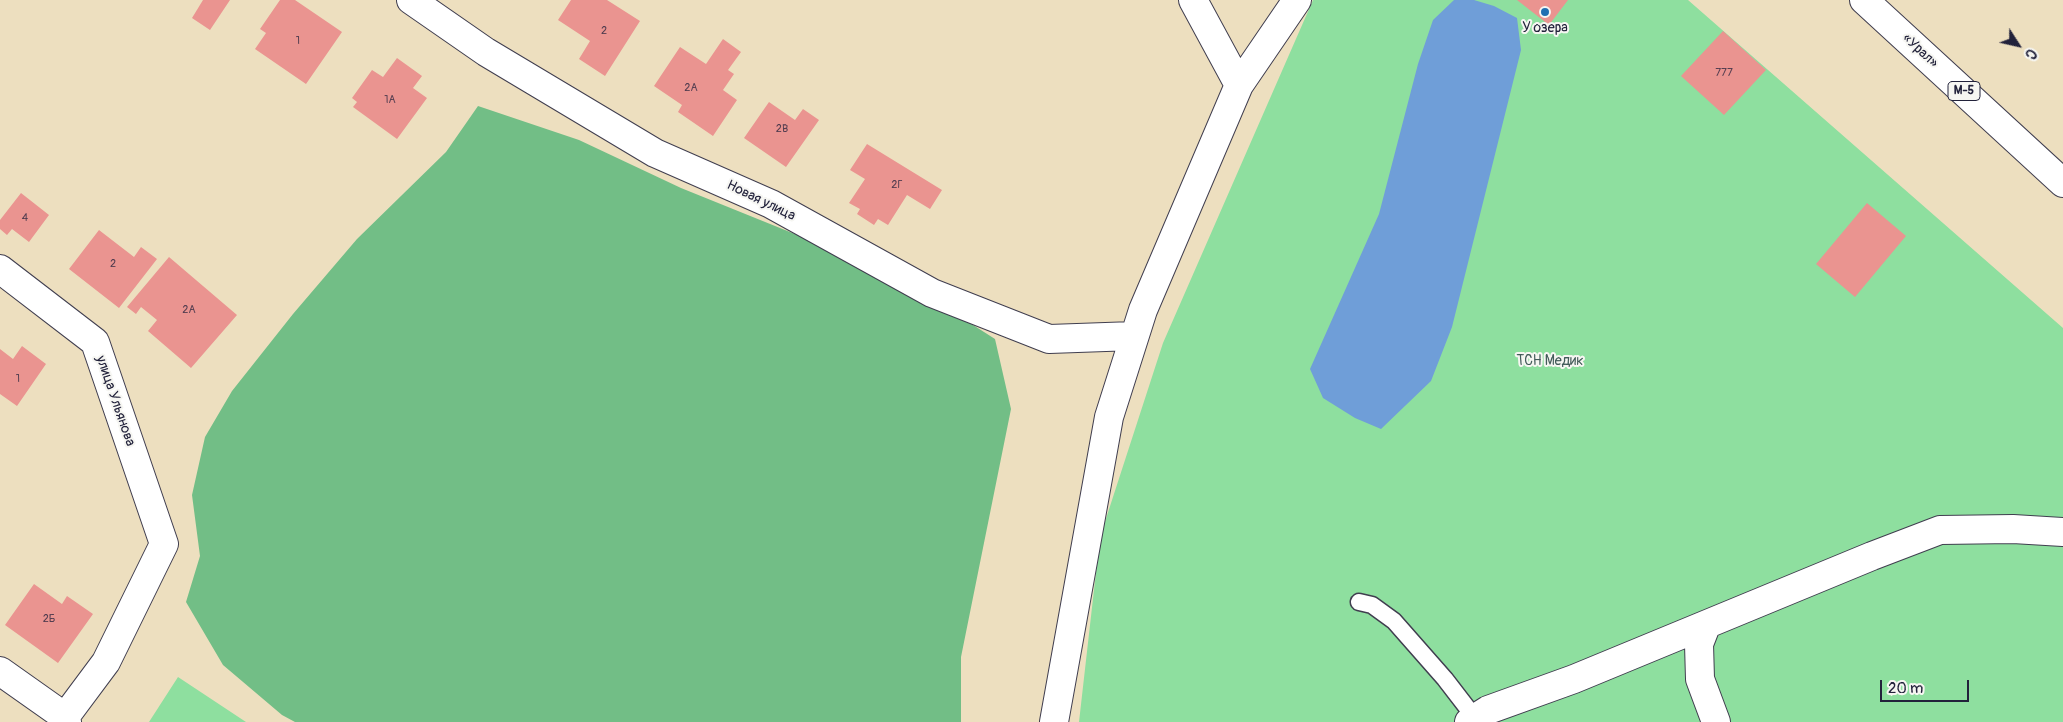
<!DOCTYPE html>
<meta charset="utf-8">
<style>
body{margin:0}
#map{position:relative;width:2063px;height:722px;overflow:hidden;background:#eddfbf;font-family:Pangolin,sans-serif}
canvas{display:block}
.north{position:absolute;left:1993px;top:20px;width:50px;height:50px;-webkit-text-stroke:4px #f6f6f2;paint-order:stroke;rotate:125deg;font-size:14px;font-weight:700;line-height:20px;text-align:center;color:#22223b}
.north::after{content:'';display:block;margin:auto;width:18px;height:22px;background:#22223b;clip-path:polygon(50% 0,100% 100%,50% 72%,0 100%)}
.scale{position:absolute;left:1880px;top:680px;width:89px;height:22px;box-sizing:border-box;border:2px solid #22223b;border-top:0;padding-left:6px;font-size:15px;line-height:18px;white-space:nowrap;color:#22223b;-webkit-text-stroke:4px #f6f6f2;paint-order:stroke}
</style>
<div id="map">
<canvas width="2063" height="722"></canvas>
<div class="north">С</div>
<div class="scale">20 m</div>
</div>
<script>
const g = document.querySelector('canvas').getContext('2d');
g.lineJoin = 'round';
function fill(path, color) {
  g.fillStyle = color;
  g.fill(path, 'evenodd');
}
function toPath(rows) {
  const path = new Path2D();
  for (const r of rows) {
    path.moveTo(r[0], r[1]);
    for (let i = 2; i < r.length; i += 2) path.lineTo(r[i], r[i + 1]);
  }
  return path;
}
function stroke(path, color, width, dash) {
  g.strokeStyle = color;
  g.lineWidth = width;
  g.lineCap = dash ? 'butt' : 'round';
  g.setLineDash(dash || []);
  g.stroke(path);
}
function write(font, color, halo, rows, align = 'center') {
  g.font = font + ' Pangolin,sans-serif';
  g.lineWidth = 4;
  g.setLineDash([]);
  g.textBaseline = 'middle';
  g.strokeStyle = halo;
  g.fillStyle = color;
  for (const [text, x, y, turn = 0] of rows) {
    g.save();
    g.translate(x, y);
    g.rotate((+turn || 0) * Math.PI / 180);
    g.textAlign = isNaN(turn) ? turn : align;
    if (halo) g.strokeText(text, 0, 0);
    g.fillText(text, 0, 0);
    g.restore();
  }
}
fill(toPath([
 [1313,0,1688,0,2063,328,2063,722,1079,722,1100,537,1163,343],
 [178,677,246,722,149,722]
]), '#8edf9f');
fill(toPath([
 [478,106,579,140,681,188,832,249,951,311,995,339,1011,409,961,657,961,722,295,722,282,715,223,665,186,602,200,556,192,495,205,437,232,391,293,314,357,239,446,152]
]), '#72be86');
fill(toPath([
 [1454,0,1474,0,1494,6,1517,18,1521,50,1452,327,1431,381,1381,429,1355,418,1323,398,1310,369,1379,214,1418,64,1433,20]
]), '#6f9ed8');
fill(toPath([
 [203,0,230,0,210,30,192,18],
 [280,0,295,0,342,32,306,84,255,49,266,33,260,29],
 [571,0,607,0,640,21,605,76,579,59,590,41,558,20],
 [1517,0,1568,0,1549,25],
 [1723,31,1766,70,1724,115,1681,76],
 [723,39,741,52,728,70,734,74,723,90,737,100,713,136,678,112,682,105,654,86,680,47,706,64],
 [397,58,422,76,413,88,427,98,397,139,353,107,357,102,352,98,372,70,383,77],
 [769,102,795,120,803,109,819,120,786,167,744,138],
 [867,144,942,190,930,209,907,195,888,225,878,219,874,225,857,214,860,209,849,203,865,179,850,170],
 [21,193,49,215,29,242,12,229,7,235,0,229,0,220],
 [1867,203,1906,236,1855,297,1816,264],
 [99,230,134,257,141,247,157,259,119,308,69,269],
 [169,257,237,315,191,368,148,331,157,320,141,307,136,314,127,307],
 [22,346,46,364,17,406,0,394,0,349,13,359],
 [34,584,62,604,67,596,93,614,58,663,5,625]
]), '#ea9490');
const lane = toPath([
 [1359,602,1372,605,1394,621,1445,679,1475,718]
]);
const street = toPath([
 [411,0,486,52,655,153,771,204,932,293,1049,339,1134,336],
 [1193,0,1239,85],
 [0,269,95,342,164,544,106,662,65,717],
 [1706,626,1699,644,1700,679,1716,722],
 [0,671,65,717,67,722],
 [1054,722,1109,417,1143,310,1239,85,1297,0],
 [1469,722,1488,710,1574,679,1872,556,1940,530,2013,529,2063,532]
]);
const highway = toPath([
 [1864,0,2063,183]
]);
stroke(lane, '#403e4f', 19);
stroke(street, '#403e4f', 30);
stroke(highway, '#403e4f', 30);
stroke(lane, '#fff', 16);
stroke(street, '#fff', 28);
stroke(highway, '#fff', 28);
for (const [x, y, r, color] of [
 [1545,12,5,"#1f6fb2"]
]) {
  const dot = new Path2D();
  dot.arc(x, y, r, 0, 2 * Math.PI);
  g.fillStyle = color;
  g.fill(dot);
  stroke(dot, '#f6f6f2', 2);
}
write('11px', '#543e50', null, [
 ["2",604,31],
 ["1",298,41],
 ["777",1724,73],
 ["2А",691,88],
 ["1А",390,100],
 ["2В",782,129],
 ["2Г",897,185],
 ["4",25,218],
 ["2",113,264],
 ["2А",189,310],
 ["1",18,379],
 ["2Б",49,619]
]);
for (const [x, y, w] of [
 [1964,91,32]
]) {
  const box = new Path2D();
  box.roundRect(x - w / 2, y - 9.5, w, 19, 4);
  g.fillStyle = '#f6f6f2';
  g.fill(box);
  stroke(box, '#22223b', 1);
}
write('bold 12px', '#22223b', null, [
 ["М-5",1964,91]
]);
write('14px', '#22223b', '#f6f6f2', [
 ["У озера",1545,28]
]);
write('14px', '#22223b', '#f6f6f2', [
 ["«Урал»",1920,51,43],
 ["Новая улица",761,201,26],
 ["улица Ульянова",115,401,71]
]);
write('14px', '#425b59', '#f6f6f2', [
 ["ТСН Медик",1550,361]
]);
</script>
